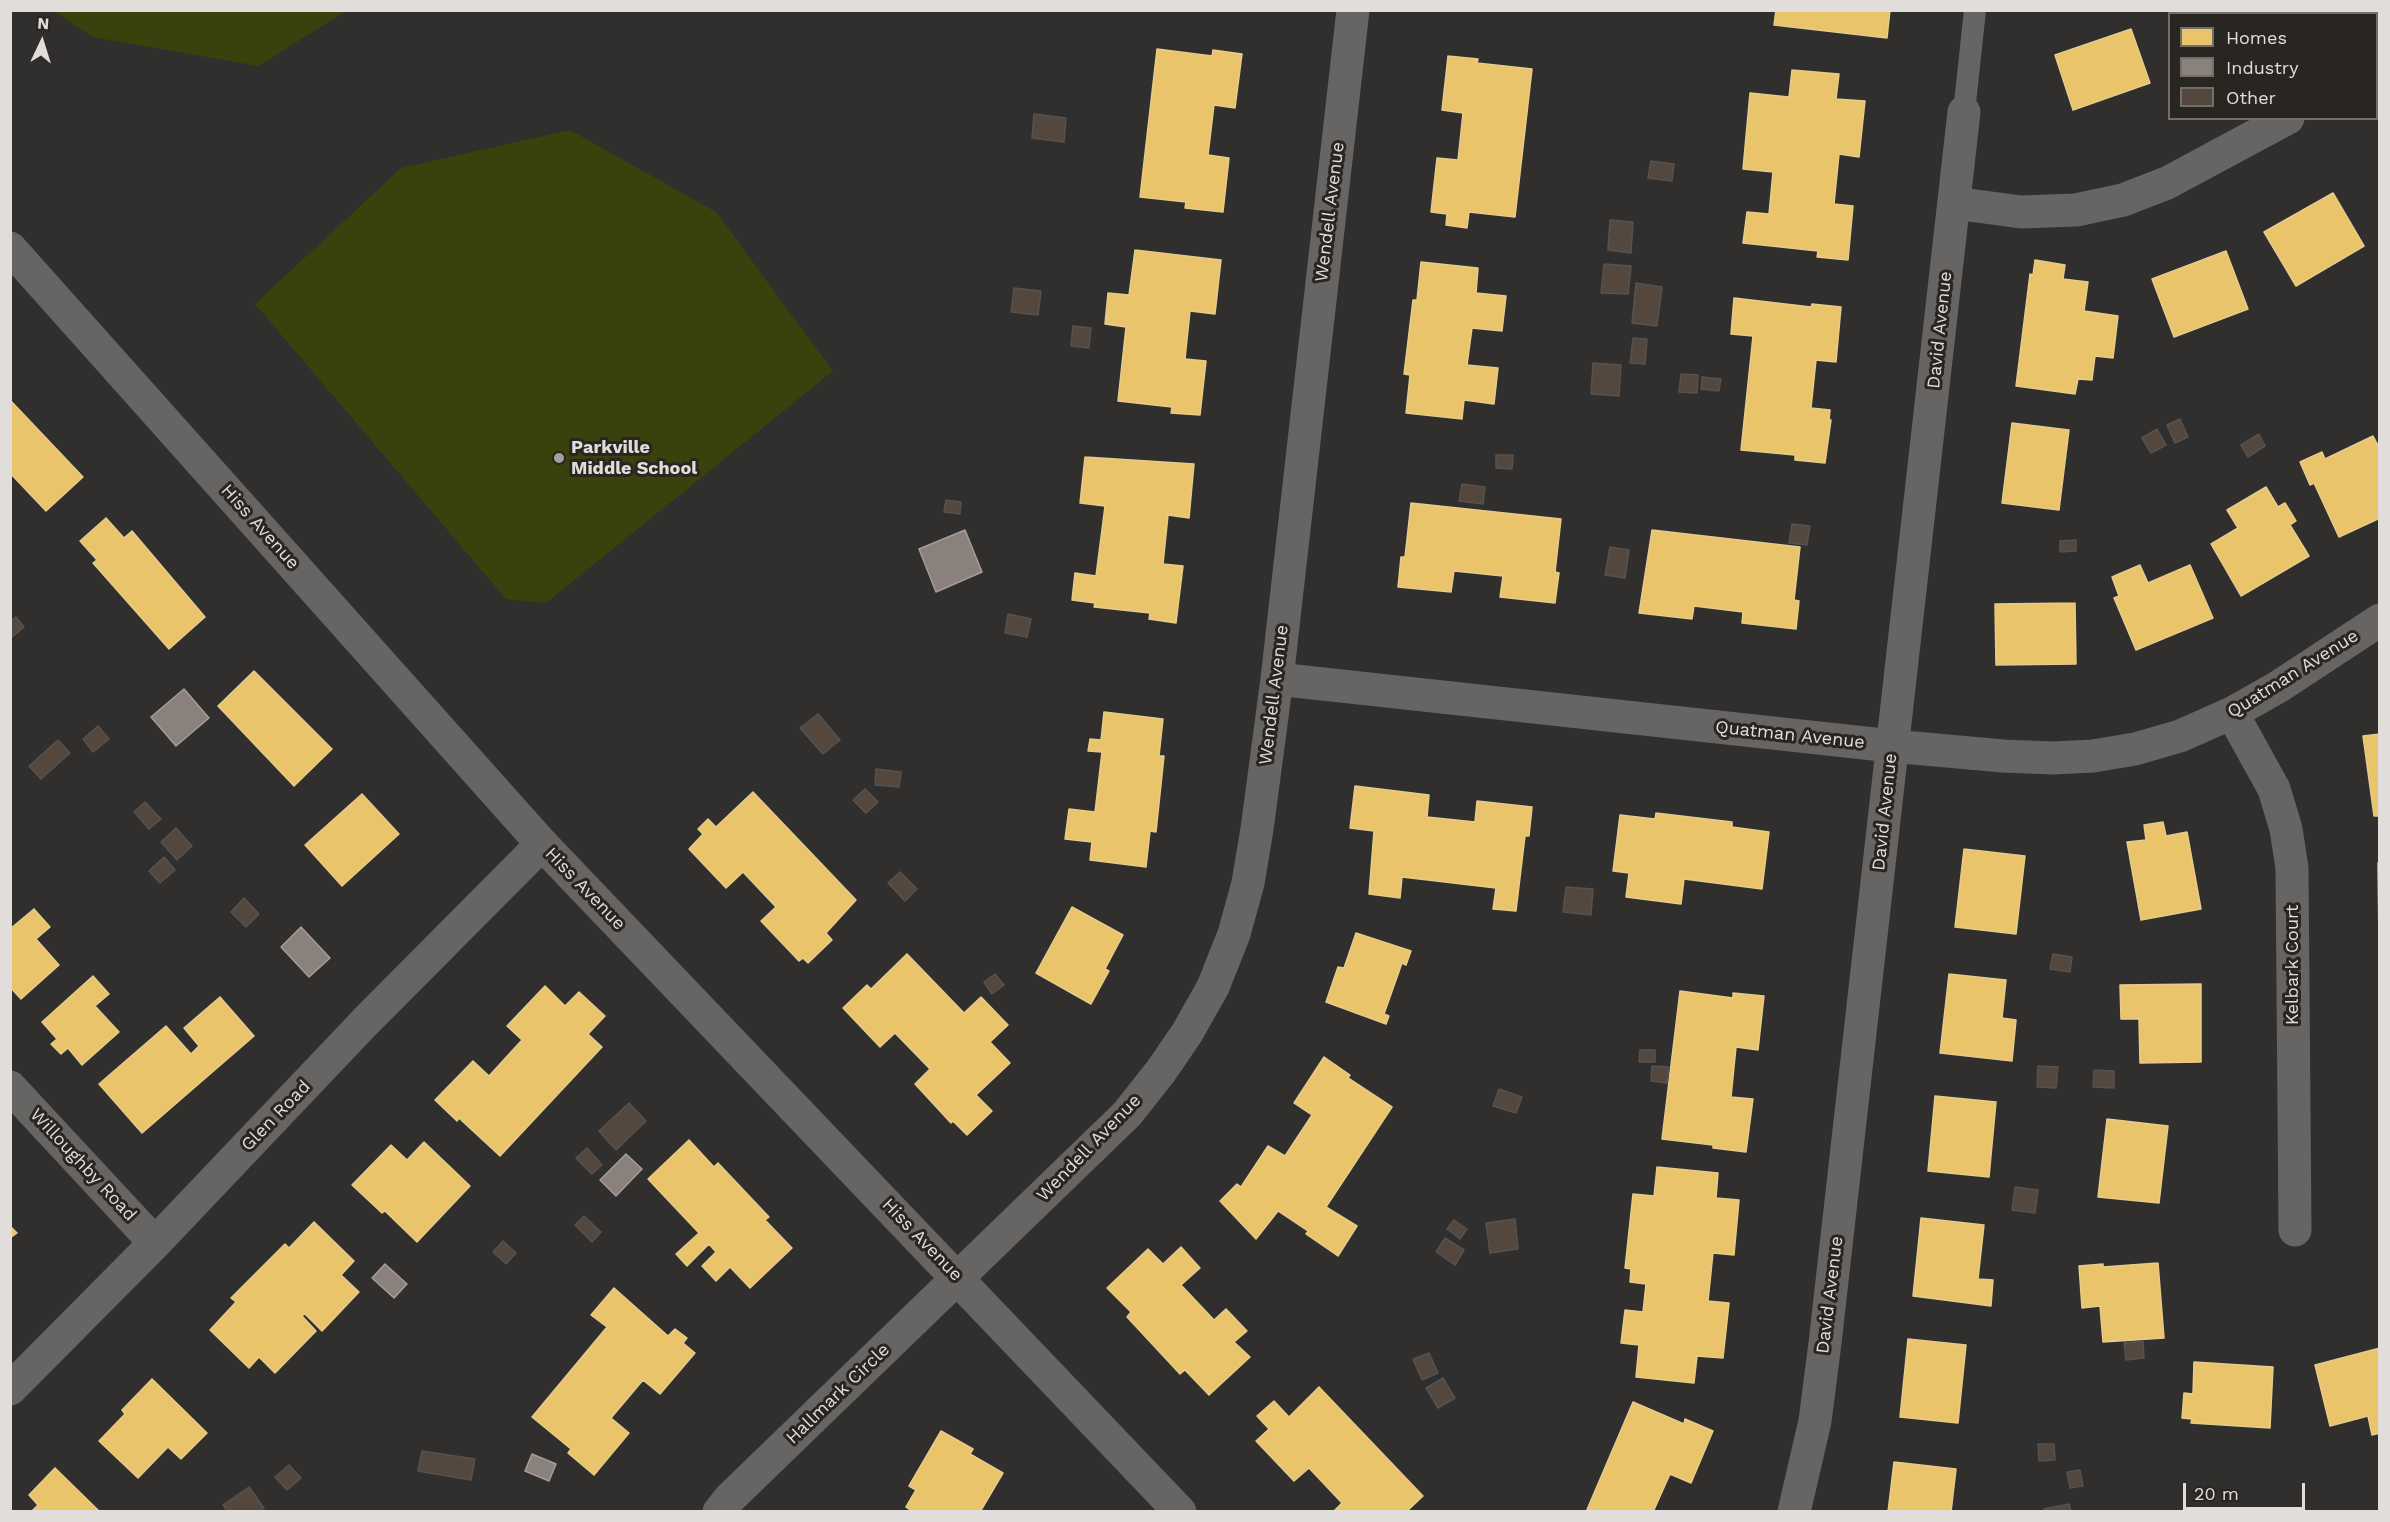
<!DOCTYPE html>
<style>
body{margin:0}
#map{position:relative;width:2390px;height:1522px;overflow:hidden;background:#312f2d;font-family:"Work Sans",sans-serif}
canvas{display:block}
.frame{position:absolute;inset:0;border:12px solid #e0dddb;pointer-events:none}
.legend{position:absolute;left:2168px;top:12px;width:210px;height:108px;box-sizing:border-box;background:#292521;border:2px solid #726f6b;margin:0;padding:8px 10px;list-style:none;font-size:18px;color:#e0dddb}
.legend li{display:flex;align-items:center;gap:12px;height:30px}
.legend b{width:30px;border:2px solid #726f6b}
.north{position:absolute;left:12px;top:12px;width:60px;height:60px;-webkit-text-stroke:4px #292521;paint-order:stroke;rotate:4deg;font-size:16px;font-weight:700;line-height:24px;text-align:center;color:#e0dddb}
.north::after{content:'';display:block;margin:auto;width:21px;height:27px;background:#e0dddb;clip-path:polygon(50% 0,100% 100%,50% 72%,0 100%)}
.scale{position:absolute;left:2183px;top:1483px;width:122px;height:27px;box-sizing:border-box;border:3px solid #e0dddb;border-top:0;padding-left:8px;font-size:18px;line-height:21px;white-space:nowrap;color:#e0dddb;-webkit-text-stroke:4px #292521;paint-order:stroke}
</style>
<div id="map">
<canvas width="2390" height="1522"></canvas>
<div class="frame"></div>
<ul class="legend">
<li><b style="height:16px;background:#e9c46a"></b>Homes</li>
<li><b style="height:16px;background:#8a817c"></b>Industry</li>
<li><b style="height:16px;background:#53473e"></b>Other</li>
</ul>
<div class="north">N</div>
<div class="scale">20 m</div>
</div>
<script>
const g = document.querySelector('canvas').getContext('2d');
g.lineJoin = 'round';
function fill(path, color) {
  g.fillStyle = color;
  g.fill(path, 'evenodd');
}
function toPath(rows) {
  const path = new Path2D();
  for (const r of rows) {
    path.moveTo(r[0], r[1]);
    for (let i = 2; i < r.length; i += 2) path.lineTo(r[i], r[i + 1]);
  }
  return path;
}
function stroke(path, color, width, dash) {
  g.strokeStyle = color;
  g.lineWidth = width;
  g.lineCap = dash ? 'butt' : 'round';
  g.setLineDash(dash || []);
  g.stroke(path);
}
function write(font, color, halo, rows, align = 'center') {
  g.font = font + ' "Work Sans",sans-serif';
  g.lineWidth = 6;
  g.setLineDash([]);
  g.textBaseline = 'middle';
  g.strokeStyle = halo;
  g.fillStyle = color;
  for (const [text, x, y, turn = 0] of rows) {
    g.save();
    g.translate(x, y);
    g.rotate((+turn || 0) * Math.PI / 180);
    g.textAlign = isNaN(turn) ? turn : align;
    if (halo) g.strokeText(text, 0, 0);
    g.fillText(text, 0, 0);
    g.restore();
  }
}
fill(toPath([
 [54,11,346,11,258,66,93,37],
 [570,130,716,212,833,371,546,603,506,599,255,304,401,168]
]), '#39410d');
const homes = toPath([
 [1776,10,1890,10,1887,38,1774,25,1776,10],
 [2241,10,2271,10,2259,14,2242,14,2241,10],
 [2131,29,2150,83,2073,110,2055,55,2131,29],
 [1157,49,1212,56,1213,50,1242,54,1235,108,1214,105,1208,155,1229,158,1223,212,1185,208,1186,202,1140,197,1157,49],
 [1448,56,1478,59,1477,63,1532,69,1515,217,1469,212,1467,228,1446,225,1447,214,1431,212,1437,158,1458,160,1463,113,1442,110,1448,56],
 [1792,70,1839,74,1836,99,1865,101,1859,157,1839,154,1834,204,1853,206,1848,260,1817,257,1818,251,1743,243,1747,212,1769,214,1773,172,1743,169,1750,93,1789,97,1792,70],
 [2333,193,2364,246,2296,286,2264,232,2333,193],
 [1135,250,1221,260,1215,314,1190,311,1185,359,1206,361,1200,415,1171,413,1172,407,1118,401,1126,327,1105,324,1108,293,1129,295,1135,250],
 [2226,251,2248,309,2174,337,2152,279,2226,251],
 [2035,260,2065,265,2063,279,2088,282,2084,311,2118,316,2113,358,2095,356,2092,380,2078,379,2075,394,2016,386,2030,274,2033,275,2035,260],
 [1421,262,1478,268,1476,293,1506,296,1502,331,1472,328,1467,365,1498,368,1494,404,1464,400,1462,419,1406,413,1410,375,1404,374,1413,300,1417,300,1421,262],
 [1734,298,1811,307,1812,304,1841,307,1836,362,1816,360,1811,408,1830,410,1829,420,1831,420,1825,463,1795,460,1795,455,1741,450,1753,336,1731,334,1734,298],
 [10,400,83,477,46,511,10,473,10,400],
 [2012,423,2069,430,2059,510,2002,503,2012,423],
 [2373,436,2380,449,2380,518,2339,537,2314,483,2310,485,2300,462,2322,452,2325,459,2373,436],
 [1085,457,1194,464,1189,518,1168,515,1163,564,1183,566,1176,623,1149,619,1150,613,1094,607,1095,603,1072,600,1075,573,1096,576,1105,506,1080,503,1085,457],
 [2266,487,2278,507,2285,503,2296,521,2290,525,2309,556,2241,596,2211,544,2238,528,2227,510,2266,487],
 [1411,503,1561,519,1555,572,1559,573,1555,603,1500,597,1503,576,1454,571,1451,592,1398,587,1401,557,1405,557,1411,503],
 [106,518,124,538,132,531,205,617,169,649,93,563,97,560,80,541,106,518],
 [1652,530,1800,547,1794,600,1799,601,1796,629,1742,623,1743,612,1694,606,1692,619,1639,613,1652,530],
 [2140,565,2148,583,2190,565,2213,618,2136,650,2114,598,2119,596,2112,577,2140,565],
 [2075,603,2076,664,1996,665,1995,604,2075,603],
 [254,671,332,749,294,786,218,706,254,671],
 [1104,712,1163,719,1159,756,1164,756,1156,832,1150,831,1146,867,1090,860,1092,842,1065,839,1069,809,1095,812,1102,752,1088,751,1090,739,1101,740,1104,712],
 [2380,734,2380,816,2374,816,2363,736,2380,734],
 [1355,786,1429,795,1427,817,1475,822,1477,801,1532,807,1529,836,1525,836,1516,911,1493,909,1496,888,1402,877,1400,898,1369,894,1374,831,1350,828,1355,786],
 [753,792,856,900,826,933,832,940,808,963,803,958,799,961,761,921,776,907,743,872,726,888,689,849,703,834,698,829,708,819,716,827,753,792],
 [362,794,399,834,342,886,305,845,362,794],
 [1656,813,1732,822,1732,827,1769,832,1762,889,1684,879,1681,904,1626,897,1629,873,1613,871,1620,815,1655,819,1656,813],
 [2163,822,2166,836,2187,832,2201,909,2141,920,2127,842,2146,840,2144,825,2163,822],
 [1964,849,2025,856,2016,934,1955,927,1964,849],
 [2378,863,2380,863,2379,943,2378,863],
 [1072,907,1123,935,1105,969,1109,971,1091,1004,1036,973,1072,907],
 [34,909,50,927,36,939,59,965,21,999,10,987,10,929,34,909],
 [1356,933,1411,951,1406,965,1402,963,1384,1014,1389,1016,1386,1024,1326,1002,1338,967,1344,968,1356,933],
 [907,954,964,1013,981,997,1008,1025,990,1042,1010,1063,976,1095,992,1111,967,1135,953,1121,951,1123,915,1084,930,1069,895,1033,880,1047,843,1008,867,985,871,989,907,954],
 [1949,974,2006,980,2002,1018,2016,1020,2012,1061,1940,1053,1949,974],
 [93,976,109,994,95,1006,119,1032,82,1065,68,1048,61,1054,51,1044,57,1039,42,1022,93,976],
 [2201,984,2201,1062,2140,1063,2139,1019,2121,1019,2120,985,2201,984],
 [545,986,565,1006,579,992,605,1016,588,1034,602,1047,500,1156,459,1118,457,1121,435,1100,473,1061,489,1076,522,1040,507,1026,545,986],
 [1680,991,1733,998,1733,993,1764,996,1758,1050,1736,1047,1731,1097,1753,1099,1746,1152,1713,1148,1713,1145,1662,1139,1680,991],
 [220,997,254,1036,142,1133,99,1084,166,1026,191,1054,199,1046,184,1028,220,997],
 [1324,1057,1350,1075,1348,1078,1392,1107,1326,1207,1357,1226,1338,1256,1306,1234,1308,1231,1278,1211,1256,1239,1220,1201,1237,1184,1241,1187,1268,1146,1285,1156,1312,1115,1294,1103,1324,1057],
 [1935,1096,1996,1102,1989,1177,1928,1171,1935,1096],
 [2107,1119,2168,1126,2159,1203,2098,1197,2107,1119],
 [689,1140,714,1167,718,1163,769,1217,765,1220,792,1248,750,1288,730,1267,716,1281,702,1266,716,1252,709,1244,687,1266,676,1254,699,1233,648,1179,689,1140],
 [424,1142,470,1186,417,1242,385,1211,382,1213,352,1185,391,1145,407,1160,424,1142],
 [1657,1167,1718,1173,1716,1198,1739,1200,1734,1255,1713,1253,1708,1301,1729,1303,1723,1358,1697,1356,1694,1383,1636,1377,1639,1345,1621,1343,1625,1310,1643,1312,1646,1284,1630,1282,1631,1269,1625,1268,1633,1194,1654,1196,1657,1167],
 [1921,1218,1984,1225,1978,1279,1993,1280,1991,1306,1913,1296,1921,1218],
 [314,1222,354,1261,341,1275,359,1292,322,1331,305,1314,302,1316,316,1331,275,1373,259,1357,249,1368,210,1330,236,1302,231,1298,285,1244,289,1248,314,1222],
 [10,1226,17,1233,10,1238,10,1226],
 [1181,1247,1200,1268,1181,1285,1214,1320,1226,1309,1247,1331,1234,1342,1250,1357,1209,1395,1185,1370,1180,1374,1127,1317,1131,1312,1107,1288,1148,1249,1163,1264,1181,1247],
 [2158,1263,2164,1338,2103,1342,2100,1306,2082,1308,2079,1266,2103,1264,2103,1267,2158,1263],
 [614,1288,668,1336,675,1329,687,1338,683,1343,695,1353,660,1394,643,1380,611,1418,629,1433,594,1475,568,1453,571,1449,532,1417,607,1327,591,1315,614,1288],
 [1908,1339,1966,1345,1958,1423,1900,1417,1908,1339],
 [2380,1348,2380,1433,2372,1435,2368,1416,2330,1426,2315,1365,2380,1348],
 [2194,1362,2273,1367,2270,1428,2191,1423,2192,1419,2182,1418,2184,1393,2193,1394,2194,1362],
 [152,1379,207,1433,181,1459,168,1447,138,1478,99,1441,125,1414,122,1410,152,1379],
 [1319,1387,1423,1496,1406,1512,1333,1512,1342,1503,1309,1468,1294,1481,1256,1441,1269,1429,1257,1416,1274,1401,1289,1417,1319,1387],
 [1633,1402,1684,1424,1685,1419,1713,1431,1691,1483,1670,1474,1653,1512,1586,1512,1633,1402],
 [941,1431,973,1449,970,1454,1003,1473,980,1512,914,1512,906,1507,916,1490,909,1486,941,1431],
 [1894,1462,1956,1469,1951,1512,1888,1512,1894,1462],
 [55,1468,100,1512,31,1512,38,1505,29,1495,55,1468]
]);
fill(homes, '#e9c46a');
stroke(homes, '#e6cc8c', 1.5);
const industry = toPath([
 [965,530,982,572,936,592,919,549,965,530],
 [184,689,209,718,176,746,151,717,184,689],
 [301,927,330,958,309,977,281,947,301,927],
 [626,1154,642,1169,616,1196,600,1180,626,1154],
 [385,1264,407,1284,394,1298,372,1278,385,1264],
 [532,1454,556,1464,549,1481,525,1471,532,1454]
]);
fill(industry, '#8a817c');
stroke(industry, '#a49d98', 1.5);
const building = toPath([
 [1034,114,1066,118,1064,142,1032,138,1034,114],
 [1651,161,1674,164,1672,181,1648,178,1651,161],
 [1610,220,1633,222,1631,253,1608,250,1610,220],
 [1604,264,1631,266,1628,294,1601,293,1604,264],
 [1636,283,1662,287,1657,326,1632,323,1636,283],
 [1014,288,1041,291,1038,315,1011,312,1014,288],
 [1073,326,1091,328,1089,348,1071,346,1073,326],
 [1633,338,1647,339,1645,364,1630,363,1633,338],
 [1593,363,1621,365,1619,396,1591,394,1593,363],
 [1681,374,1698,375,1697,393,1679,392,1681,374],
 [1702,377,1721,379,1719,391,1701,389,1702,377],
 [2180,419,2188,437,2175,443,2167,425,2180,419],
 [2157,429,2166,445,2151,453,2142,438,2157,429],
 [2259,434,2265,446,2248,457,2241,445,2259,434],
 [1496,455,1513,455,1512,469,1496,468,1496,455],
 [1462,484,1485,487,1483,504,1459,501,1462,484],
 [946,500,961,502,960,514,944,512,946,500],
 [1792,524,1810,526,1807,545,1789,543,1792,524],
 [2076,540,2076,551,2060,552,2060,541,2076,540],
 [1610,547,1629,550,1625,578,1605,575,1610,547],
 [1008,614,1031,619,1027,637,1005,633,1008,614],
 [16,617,24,627,10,639,10,622,16,617],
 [818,714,840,740,823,754,800,728,818,714],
 [98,726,109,739,93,752,83,739,98,726],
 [58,740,70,753,41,779,29,766,58,740],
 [876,769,901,772,899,787,875,785,876,769],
 [865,789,878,802,866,813,853,800,865,789],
 [145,802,161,819,149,829,134,812,145,802],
 [176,828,192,846,177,860,161,842,176,828],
 [164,857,175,870,160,883,149,871,164,857],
 [900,872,917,889,905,901,888,883,900,872],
 [1566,887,1593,889,1591,915,1563,912,1566,887],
 [244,898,259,914,246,927,231,912,244,898],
 [2053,954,2072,957,2070,972,2050,969,2053,954],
 [995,974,1004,985,992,994,984,982,995,974],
 [1640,1050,1655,1050,1655,1062,1639,1062,1640,1050],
 [1652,1066,1669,1067,1667,1083,1651,1081,1652,1066],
 [2038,1066,2058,1067,2056,1088,2037,1087,2038,1066],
 [2094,1070,2114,1071,2114,1088,2093,1087,2094,1070],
 [1499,1089,1522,1097,1516,1113,1493,1106,1499,1089],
 [629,1103,646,1121,616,1150,599,1131,629,1103],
 [587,1148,602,1165,592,1174,576,1158,587,1148],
 [2015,1187,2038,1190,2035,1213,2012,1210,2015,1187],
 [584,1216,601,1232,592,1242,575,1225,584,1216],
 [1515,1219,1518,1249,1490,1253,1486,1223,1515,1219],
 [1454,1220,1467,1229,1460,1239,1447,1229,1454,1220],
 [1445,1238,1464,1250,1455,1265,1436,1252,1445,1238],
 [503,1241,516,1253,506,1264,493,1252,503,1241],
 [2143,1341,2144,1358,2126,1360,2124,1343,2143,1341],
 [1429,1353,1438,1373,1422,1380,1413,1359,1429,1353],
 [1443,1378,1455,1398,1438,1408,1426,1388,1443,1378],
 [2038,1444,2054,1444,2055,1460,2039,1461,2038,1444],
 [422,1451,475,1459,471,1480,418,1471,422,1451],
 [289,1465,301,1478,287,1490,275,1477,289,1465],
 [2080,1470,2083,1486,2070,1488,2067,1472,2080,1470],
 [249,1487,264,1508,259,1512,228,1512,223,1505,249,1487],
 [2069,1504,2071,1512,2044,1512,2044,1509,2069,1504]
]);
fill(building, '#53473e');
stroke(building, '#555352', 1.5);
stroke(toPath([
 [1964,112,1975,10]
]), '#676564', 22);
stroke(toPath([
 [2376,72,2380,71],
 [1954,203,2021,212,2076,210,2123,200,2167,183,2288,118],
 [10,248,542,844,1180,1512],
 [1277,679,1892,746,2003,756,2053,758,2093,756,2135,749,2180,736,2232,713,2278,687,2380,620],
 [2232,713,2274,789,2286,829,2292,868,2295,1230],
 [10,1087,155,1243],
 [10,1389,155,1243,366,1021,542,844],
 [719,1512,730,1498,1127,1114,1161,1071,1187,1033,1213,987,1234,934,1248,883,1257,829,1277,679,1353,10],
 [1794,1512,1815,1421,1825,1343,1964,112]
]), '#676564', 33);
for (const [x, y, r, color] of [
 [559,458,6,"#a3a09e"]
]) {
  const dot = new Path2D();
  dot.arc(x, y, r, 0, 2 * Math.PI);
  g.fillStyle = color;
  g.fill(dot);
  stroke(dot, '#292521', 2);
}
write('18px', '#e0dddb', '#292521', [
 ["Wendell Avenue",1330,212,-83],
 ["David Avenue",1940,330,-84],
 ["Hiss Avenue",260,527,48],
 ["Quatman Avenue",2293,674,-32],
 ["Wendell Avenue",1274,695,-83],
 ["Quatman Avenue",1790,735,6],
 ["David Avenue",1885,812,-84],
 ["Hiss Avenue",585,889,46],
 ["Kelbark Court",2293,965,-90],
 ["Glen Road",276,1116,-46],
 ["Wendell Avenue",1089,1148,-46],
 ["Willoughby Road",83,1165,47],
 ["Hiss Avenue",922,1240,46],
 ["David Avenue",1830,1295,-83],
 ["Hallmark Circle",838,1394,-44]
]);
write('bold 18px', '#e0dddb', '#292521', [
 ["Parkville",571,448],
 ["Middle School",571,469]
], 'left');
</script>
